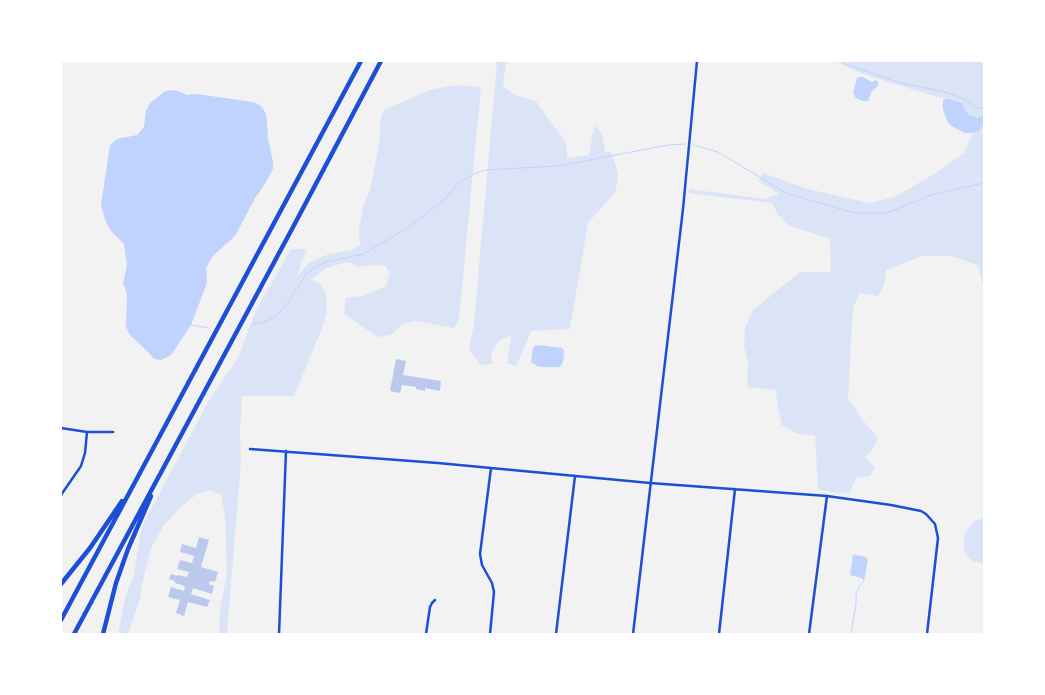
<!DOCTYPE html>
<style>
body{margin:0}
#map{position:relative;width:1045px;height:695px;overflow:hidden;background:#f2f2f2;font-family:Ubuntu,sans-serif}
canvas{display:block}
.frame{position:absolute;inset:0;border:62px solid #fff;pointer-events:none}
</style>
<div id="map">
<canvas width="1045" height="695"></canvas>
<div class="frame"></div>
</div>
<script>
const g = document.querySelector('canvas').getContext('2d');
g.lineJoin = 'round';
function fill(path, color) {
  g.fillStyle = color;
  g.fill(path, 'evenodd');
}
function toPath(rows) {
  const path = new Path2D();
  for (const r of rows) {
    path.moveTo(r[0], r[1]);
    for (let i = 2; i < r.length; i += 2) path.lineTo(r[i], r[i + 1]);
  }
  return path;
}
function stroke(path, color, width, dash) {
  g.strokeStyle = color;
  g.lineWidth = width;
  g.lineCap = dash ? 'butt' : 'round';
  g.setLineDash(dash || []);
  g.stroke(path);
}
fill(toPath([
 [497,61,506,61,503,86,515,95,536,101,548,118,561,135,567,146,567,158,589,155,594,125,602,133,605,152,611,152,618,173,616,191,588,223,570,329,531,331,516,366,507,363,511,335,498,342,491,355,493,364,481,365,469,349,474,324],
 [835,61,984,61,984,115,978,118,967,113,962,103,950,99,946,99,914,90,860,73],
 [457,85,481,87,459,319,454,328,416,321,403,324,391,335,378,337,344,314,346,298,363,296,385,287,390,274,386,266,374,265,357,267,351,263,346,262,325,269,311,280,321,284,326,295,327,311,321,331,294,396,242,396,240,431,241,460,227,634,219,634,220,609,227,574,225,515,221,495,211,490,197,494,182,506,165,524,151,548,142,584,140,599,128,634,118,634,124,602,128,590,134,575,140,535,144,522,211,397,238,358,256,310,291,249,307,249,296,277,310,262,329,254,351,250,360,245,359,230,363,207,370,190,376,160,380,137,380,122,384,110,430,90],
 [984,123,984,290,978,265,951,256,922,256,886,270,884,285,878,296,860,293,853,307,848,399,862,419,878,438,872,450,865,457,875,467,870,476,856,478,849,494,818,490,815,436,796,433,782,425,777,404,776,390,747,387,748,362,744,347,745,328,753,310,800,272,831,272,830,239,790,226,778,215,772,203,689,193,689,189,764,199,779,194,759,181,763,173,808,189,869,203,895,197,939,171,964,153,973,133,979,131],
 [984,517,984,564,973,561,964,552,964,535,973,522]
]), '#dbe4f7');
fill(toPath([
 [860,77,863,77,872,82,876,80,878,82,878,86,872,91,868,101,863,101,858,99,855,97,853,93,854,89,857,78],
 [176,90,187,95,194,94,204,95,246,101,256,103,261,106,266,114,267,122,268,138,273,162,273,169,265,184,255,198,235,236,212,257,206,268,207,283,191,325,171,355,161,360,154,359,149,353,130,335,126,327,127,293,123,283,127,266,124,244,111,231,106,222,101,205,110,145,117,139,137,135,144,127,146,111,150,103,165,91],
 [946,99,950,99,962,103,967,113,972,116,978,118,984,115,984,123,979,131,973,133,965,133,951,126,947,121,943,109,943,100],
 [538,345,562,348,564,351,563,362,560,367,542,367,537,366,531,362,532,352,534,346],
 [853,555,863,556,868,559,864,581,862,578,850,575]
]), '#bfd3fe');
stroke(toPath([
 [841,61,848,65,897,82,945,92,964,99,976,107,984,109],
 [693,145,718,152,788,194,855,213,887,213,931,195,984,183],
 [252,324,261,323,271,319,279,313,289,301,304,277,312,269,326,262,363,254,382,243,409,227,445,199,458,183,472,175,485,170,558,166,668,145,686,144],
 [191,325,208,328],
 [851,634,856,604,856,594,859,587,864,581]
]), '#bfd3fe', 1);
fill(toPath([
 [396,359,406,361,403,375,441,381,440,391,425,388,425,391,416,389,416,387,402,385,400,393,390,391],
 [199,537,209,540,201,567,218,572,215,582,210,581,209,584,214,586,212,594,193,588,191,594,210,600,207,607,188,602,184,616,176,613,180,600,168,597,171,587,184,591,185,586,175,583,175,581,169,579,171,574,177,576,178,575,187,577,189,572,177,569,180,560,192,563,194,556,180,552,182,544,196,548]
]), '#bdc9ec');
stroke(toPath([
 [61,428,87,432,113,432],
 [250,449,438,463,650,483,827,496,891,505,921,511,926,514,935,524,938,538,927,634],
 [61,495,81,466,85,453,87,432],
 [279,634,286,451],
 [426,634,430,607,432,603,435,600],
 [490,634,494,592,492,583,482,565,480,554,491,468],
 [556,634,575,476],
 [633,634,683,209,697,61],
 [719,634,735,489],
 [809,634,827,496]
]), '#1d4ed8', 2.5);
stroke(toPath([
 [61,584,90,548,122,501],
 [61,620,361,61],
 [74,634,292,229,381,61],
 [103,634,116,583,128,549,151,496]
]), '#1d4ed8', 4.5);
</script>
